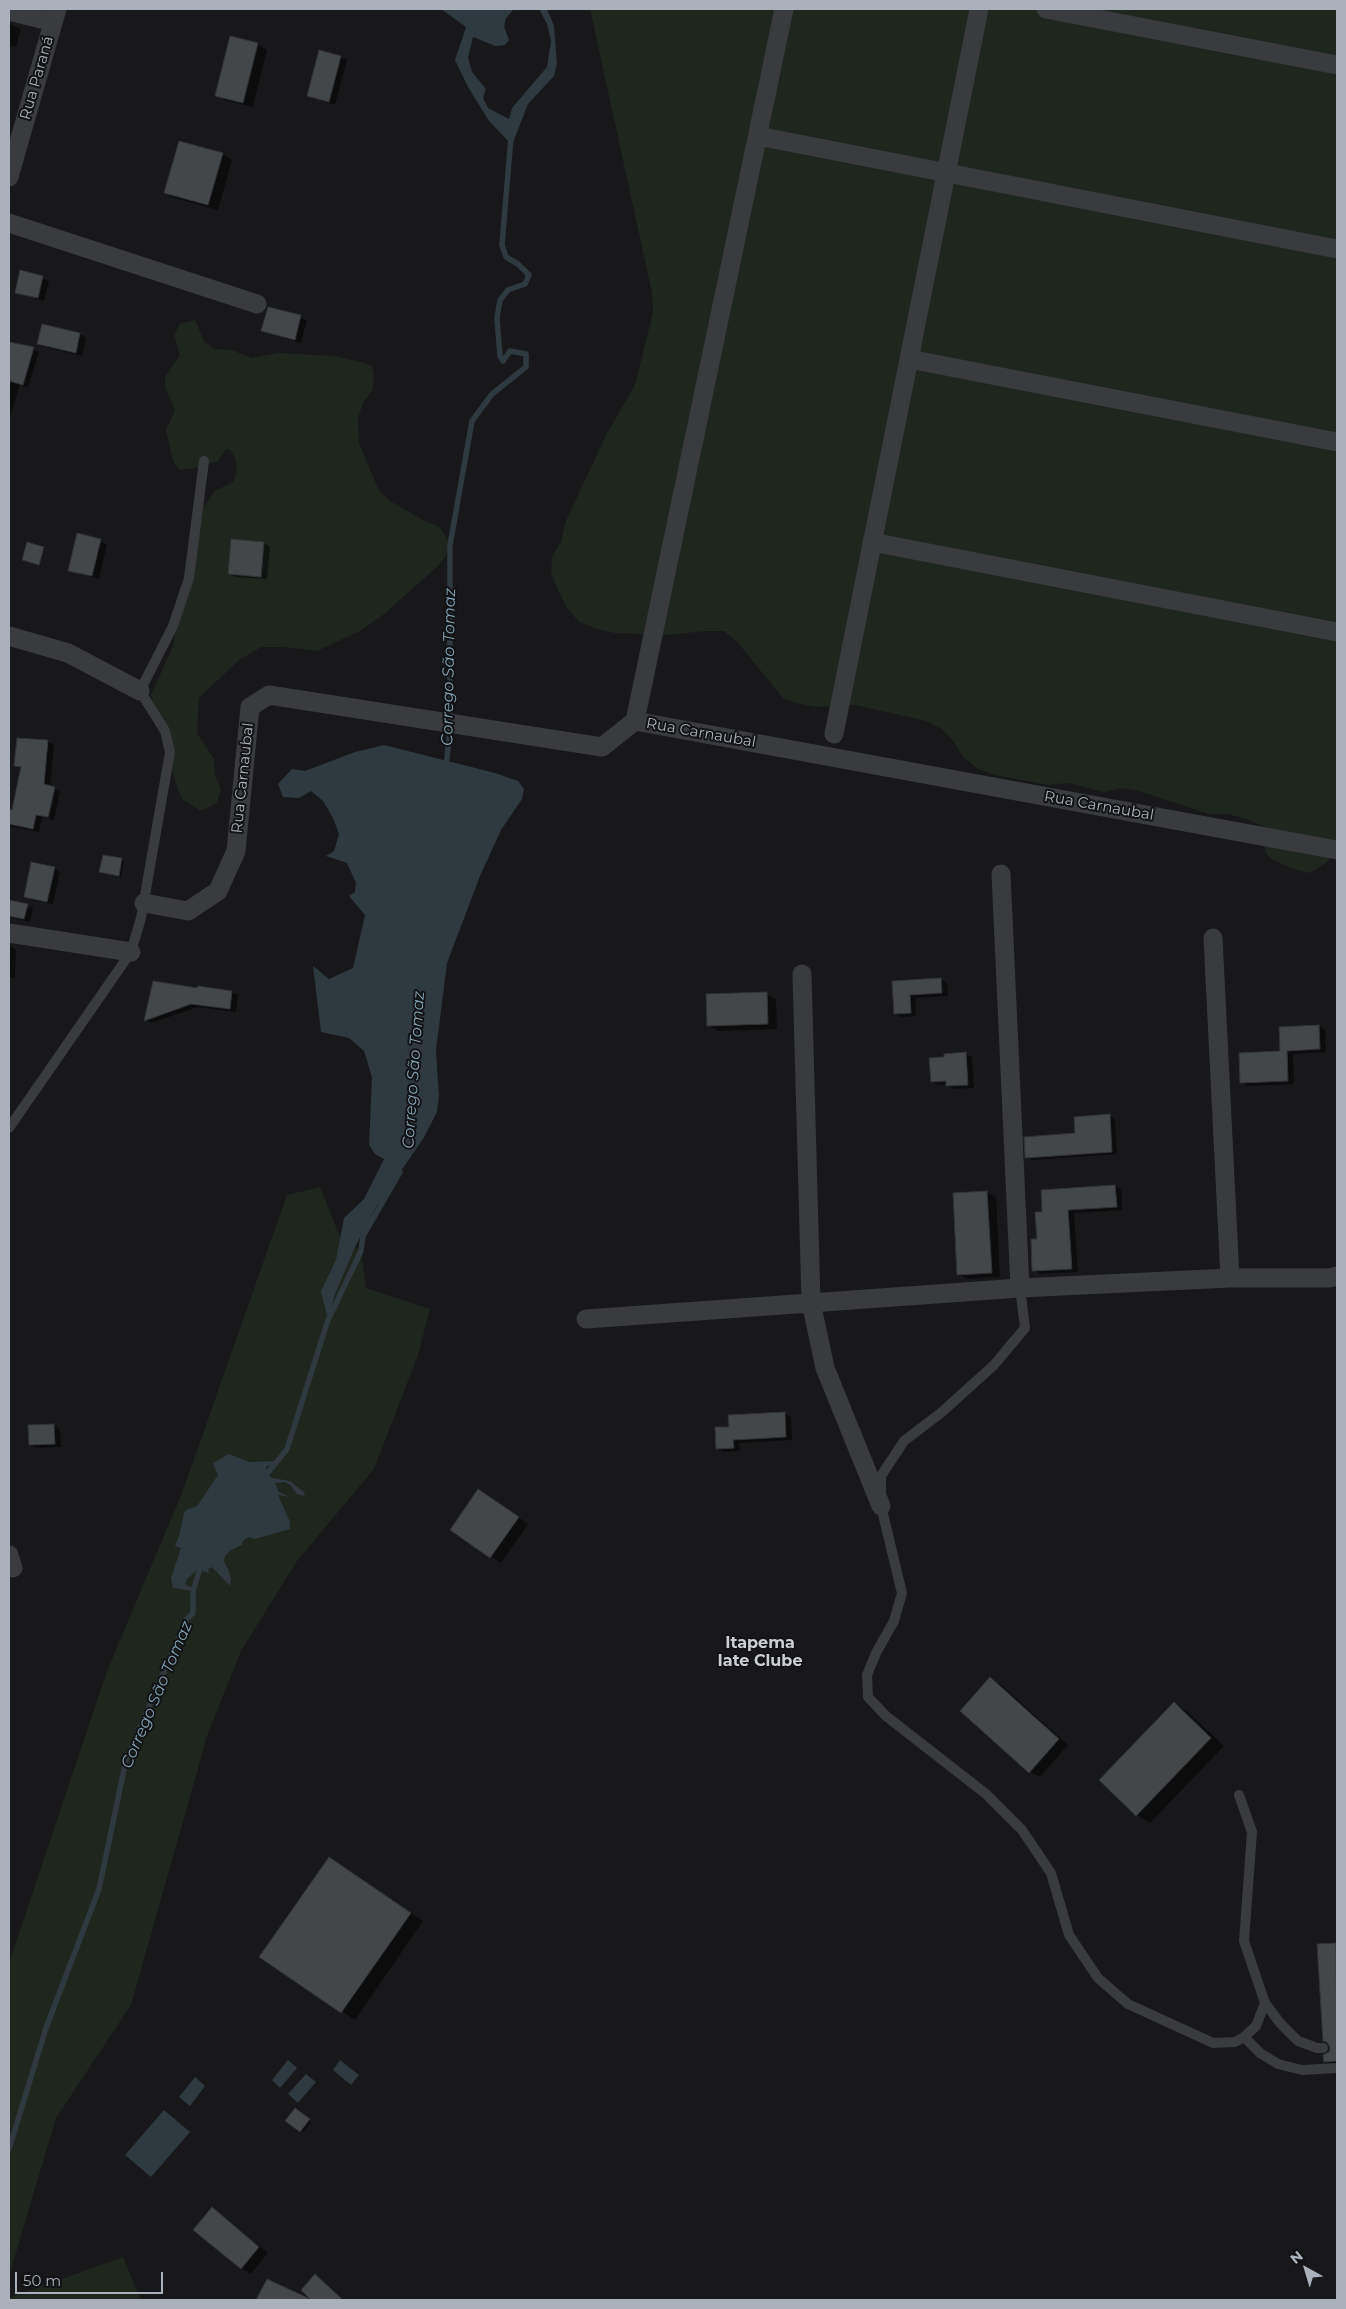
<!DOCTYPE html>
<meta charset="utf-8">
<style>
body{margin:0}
#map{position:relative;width:1346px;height:2309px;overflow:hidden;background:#18181a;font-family:Montserrat,sans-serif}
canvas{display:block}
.frame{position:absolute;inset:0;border:10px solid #aab1ba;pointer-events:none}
.north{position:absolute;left:1281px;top:2244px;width:50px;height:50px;-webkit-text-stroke:4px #131315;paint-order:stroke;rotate:321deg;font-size:14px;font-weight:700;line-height:20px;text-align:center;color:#aab1ba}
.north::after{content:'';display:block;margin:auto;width:18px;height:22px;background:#aab1ba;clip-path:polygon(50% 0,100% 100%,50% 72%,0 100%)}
.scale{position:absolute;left:15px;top:2272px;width:148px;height:22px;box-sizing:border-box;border:2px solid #aab1ba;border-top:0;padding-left:6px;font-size:15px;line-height:18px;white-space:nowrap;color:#aab1ba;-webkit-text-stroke:4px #131315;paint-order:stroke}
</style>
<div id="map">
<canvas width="1346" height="2309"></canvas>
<div class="frame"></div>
<div class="north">N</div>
<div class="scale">50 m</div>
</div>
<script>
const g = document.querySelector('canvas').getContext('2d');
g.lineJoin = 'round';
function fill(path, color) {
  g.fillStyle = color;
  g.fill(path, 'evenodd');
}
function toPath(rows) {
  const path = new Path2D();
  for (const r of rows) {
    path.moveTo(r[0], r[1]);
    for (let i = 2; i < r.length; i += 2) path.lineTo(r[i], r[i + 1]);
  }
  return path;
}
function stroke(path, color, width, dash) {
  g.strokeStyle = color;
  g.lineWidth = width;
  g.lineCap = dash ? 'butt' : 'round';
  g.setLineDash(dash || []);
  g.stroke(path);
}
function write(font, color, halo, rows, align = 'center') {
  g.font = font + ' Montserrat,sans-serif';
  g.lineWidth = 4;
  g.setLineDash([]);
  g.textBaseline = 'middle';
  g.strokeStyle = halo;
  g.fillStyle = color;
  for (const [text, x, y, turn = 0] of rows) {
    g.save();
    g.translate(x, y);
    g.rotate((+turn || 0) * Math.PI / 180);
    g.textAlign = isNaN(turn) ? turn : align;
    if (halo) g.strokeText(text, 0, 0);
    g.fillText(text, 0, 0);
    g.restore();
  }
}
fill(toPath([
 [590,9,1337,9,1337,846,1331,852,1329,860,1323,865,1310,873,1293,869,1271,859,1265,852,1264,827,1246,819,1228,814,1209,814,1139,791,1122,788,1104,792,1068,783,1048,785,995,775,978,769,963,757,954,742,942,729,926,721,855,705,818,707,800,704,783,698,738,643,724,631,705,631,669,635,615,633,597,629,579,622,567,608,551,575,552,557,561,542,565,523,606,435,635,385,653,312,652,293],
 [195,320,204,341,214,349,232,350,251,358,278,353,335,356,361,362,372,366,374,376,372,391,364,401,358,417,359,443,379,491,390,501,423,520,438,526,443,532,450,545,445,557,438,566,383,615,360,631,317,651,285,647,261,647,239,660,199,698,197,733,214,759,215,776,221,789,217,803,201,811,182,799,177,787,151,695,173,646,190,538,203,508,215,491,233,482,237,472,235,458,230,450,226,449,218,461,195,468,180,470,173,461,166,430,175,410,165,388,165,377,180,355,174,335,180,324],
 [320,1187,340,1237,361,1251,366,1288,430,1309,418,1355,374,1469,297,1561,241,1651,208,1733,131,2005,56,2118,9,2276,9,1963,107,1671,182,1493,287,1195],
 [123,2257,141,2300,9,2300,9,2298]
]), '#1e261e');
fill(toPath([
 [441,9,514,9,506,18,504,27,509,40,505,45,495,46,473,37,468,58,472,72,486,89,483,98,488,108,509,119,512,108,547,67,551,41,547,24,539,9,547,9,554,26,557,63,554,76,528,104,512,145,489,121,468,87,455,60,466,27],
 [384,745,495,773,518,781,524,789,522,799,501,830,480,876,447,963,436,1050,439,1096,437,1112,423,1139,376,1207,355,1247,335,1294,328,1320,321,1291,336,1260,344,1218,364,1199,384,1159,375,1154,369,1145,372,1077,364,1051,349,1038,321,1032,313,966,329,979,353,968,365,915,349,896,355,892,356,883,347,863,326,856,334,851,339,834,333,818,323,801,311,791,299,798,283,797,278,784,292,769,305,771,355,752],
 [229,1454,249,1462,279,1461,266,1467,267,1474,272,1478,290,1481,305,1493,304,1496,297,1494,290,1485,285,1482,275,1483,279,1492,290,1497,278,1495,290,1522,290,1529,255,1539,248,1537,242,1542,242,1545,231,1550,225,1556,224,1562,228,1569,231,1579,230,1586,212,1567,208,1569,209,1573,197,1570,187,1579,185,1584,192,1588,193,1591,173,1588,171,1578,181,1548,175,1546,179,1536,184,1513,186,1510,197,1506,218,1475,213,1463],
 [288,2060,297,2068,280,2088,272,2080],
 [340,2060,359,2075,351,2085,333,2070],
 [306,2074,316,2082,298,2103,288,2094],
 [195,2077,205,2086,190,2106,179,2097],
 [164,2110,190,2132,151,2177,125,2155]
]), '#2e3a3f');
fill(toPath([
 [9,24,21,29,16,47,9,45],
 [231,37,258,44,267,50,253,107,226,101,217,95],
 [340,57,347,60,335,105,309,96],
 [223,154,232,160,218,210,175,198,165,193],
 [21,272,49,281,44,301,16,292],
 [269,308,307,320,301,343,262,331],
 [43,326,80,334,86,338,82,356,45,347,39,343],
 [11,344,39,352,28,387,20,385,9,420,9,354],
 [78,535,107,544,99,579,69,570],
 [232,541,264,543,270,547,267,579,235,577,229,573],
 [47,741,54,745,50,787,53,788,47,818,42,817,39,832,9,826,9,811,13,811,22,769,16,766],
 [55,789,60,791,54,820,49,819],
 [122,860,124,861,121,877,101,872],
 [54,868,60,872,53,904,32,900,25,896],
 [9,901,33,908,30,922,9,917],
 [9,946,16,949,15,978,9,978],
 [941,979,947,983,948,996,915,998,916,1016,901,1017,895,1014,893,982],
 [198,990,231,992,238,995,236,1012,198,1007,151,1023,145,1020],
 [766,994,776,999,777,1029,718,1031,708,1025],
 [1319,1026,1325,1030,1326,1052,1293,1054,1294,1084,1247,1086,1241,1082,1281,1052,1280,1028],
 [966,1054,972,1057,974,1088,954,1089,947,1084,938,1085,932,1081,946,1058],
 [1109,1116,1115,1119,1117,1154,1032,1160,1026,1157,1077,1135],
 [1115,1186,1121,1189,1122,1210,1074,1213,1078,1272,1040,1274,1034,1270,1044,1213],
 [987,1192,996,1197,1000,1277,967,1279,958,1274,954,1194],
 [785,1413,791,1417,792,1440,739,1443,740,1451,724,1452,717,1448,730,1428],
 [54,1425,60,1429,61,1447,36,1448,30,1445],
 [488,1496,528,1524,501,1563,451,1530],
 [991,1679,1000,1684,1068,1745,1040,1777,1030,1772],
 [1174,1704,1187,1711,1224,1746,1150,1823,1137,1815,1100,1780],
 [329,1858,423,1921,355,2020,261,1957],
 [1335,1944,1337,1945,1337,2065,1335,2065,1325,2060,1331,2047,1324,2040],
 [298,2111,311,2122,304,2132,287,2120],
 [212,2209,268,2253,251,2274,242,2268],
 [315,2276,321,2279,343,2300,314,2300,302,2290]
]), '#0007');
stroke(toPath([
 [446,767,450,730,450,545,472,421,492,394,526,367,526,354,510,351,503,361,500,356,497,318,500,300,508,290,525,284,529,275,518,264,506,257,502,245,511,137],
 [262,1480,287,1449,328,1320,361,1251,363,1236,400,1172],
 [9,2149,46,2028,99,1889,126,1760,186,1620,193,1613,193,1591,201,1565]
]), '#2e3a3f', 5.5);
const building = toPath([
 [230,36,258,43,243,103,215,96,230,36],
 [319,50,341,56,329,102,307,96,319,50],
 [179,141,223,153,208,205,164,193,179,141],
 [20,270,43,276,38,298,15,293,20,270],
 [268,307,301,315,295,340,261,331,268,307],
 [42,324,80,333,76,353,37,344,42,324],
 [9,342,34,347,23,385,9,381,9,342],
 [77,533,101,539,92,576,68,571,77,533],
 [231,539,264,542,261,577,228,574,231,539],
 [27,542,44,547,39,565,22,560,27,542],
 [17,738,48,740,44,784,55,787,48,817,36,815,33,829,9,824,9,809,12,810,21,767,14,766,17,738],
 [103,855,122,858,119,876,99,872,103,855],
 [31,862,55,867,47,902,24,897,31,862],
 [9,900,28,904,24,919,9,916,9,900],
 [941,978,942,993,910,995,911,1013,894,1014,892,981,941,978],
 [153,981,197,988,198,986,232,991,230,1009,191,1004,144,1021,153,981],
 [767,992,768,1024,707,1026,706,994,767,992],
 [1319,1025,1320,1049,1287,1051,1288,1081,1240,1083,1239,1053,1280,1051,1279,1027,1319,1025],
 [966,1052,968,1085,946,1086,946,1081,931,1082,929,1058,944,1057,944,1054,966,1052],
 [1110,1114,1112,1152,1025,1158,1024,1137,1075,1133,1074,1117,1110,1114],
 [1115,1185,1117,1207,1068,1210,1072,1269,1032,1271,1031,1239,1037,1239,1035,1212,1042,1212,1041,1190,1115,1185],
 [987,1191,992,1273,957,1275,953,1193,987,1191],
 [785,1412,786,1437,733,1440,734,1448,716,1449,715,1427,729,1427,728,1415,785,1412],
 [54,1424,55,1444,29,1445,28,1425,54,1424],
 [478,1489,519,1517,490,1558,450,1530,478,1489],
 [990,1677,1059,1739,1029,1773,960,1711,990,1677],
 [1174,1702,1211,1738,1136,1816,1099,1780,1174,1702],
 [329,1857,411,1913,341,2013,259,1957,329,1857],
 [1336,1943,1337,2061,1324,2062,1323,2055,1329,2052,1330,2048,1327,2042,1323,2041,1317,1944,1336,1943],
 [295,2108,310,2119,300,2132,285,2121,295,2108],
 [212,2207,259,2247,241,2269,193,2230,212,2207],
 [315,2274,343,2300,256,2300,267,2279,310,2299,301,2290,315,2274]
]);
fill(building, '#44474a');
stroke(building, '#323336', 1);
stroke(toPath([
 [9,1128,131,952,141,918,170,752,165,731,140,691,173,626,189,578,204,461],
 [1020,1288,1025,1328,994,1365,942,1412,904,1441,881,1476,881,1506,902,1593,894,1621,876,1653,867,1675,868,1697,886,1716,986,1794,1022,1830,1051,1873,1069,1935,1098,1978,1128,2004,1213,2043,1235,2042,1244,2037,1256,2026,1265,2003,1244,1941,1252,1832,1239,1795],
 [1265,2003,1280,2023,1298,2041,1317,2048,1323,2048],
 [1244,2037,1260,2053,1278,2064,1302,2070,1337,2068]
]), '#393b3f', 10);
stroke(toPath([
 [1046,9,1337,65],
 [9,11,53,22],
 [758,136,1337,249],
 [9,177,57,9],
 [9,223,257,304],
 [909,359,1337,442],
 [872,542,1337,632],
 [9,636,68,653,140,691],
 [635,721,784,9],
 [834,734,979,9],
 [1001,874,1020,1288],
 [144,903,188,911,218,891,236,851,250,707,269,695,602,747,635,721,1337,850],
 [9,933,131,952],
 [1213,938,1230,1278],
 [802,974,811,1302,825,1368,881,1506],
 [586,1319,1020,1288,1230,1278,1329,1278,1337,1276],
 [9,1555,13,1568]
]), '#393b3f', 19);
write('15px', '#aab1ba', '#131315', [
 ["Rua Paraná",37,78,-74],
 ["Rua Carnaubal",701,733,10],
 ["Rua Carnaubal",243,778,-84],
 ["Rua Carnaubal",1099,806,10]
]);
write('italic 16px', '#82a4b5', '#131315', [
 ["Corrego São Tomaz",449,667,-89],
 ["Corrego São Tomaz",414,1070,-86],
 ["Corrego São Tomaz",157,1695,-67]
]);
write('bold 16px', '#ccd0d6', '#131315', [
 ["Itapema",760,1643],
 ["Iate Clube",760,1661]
]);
</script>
